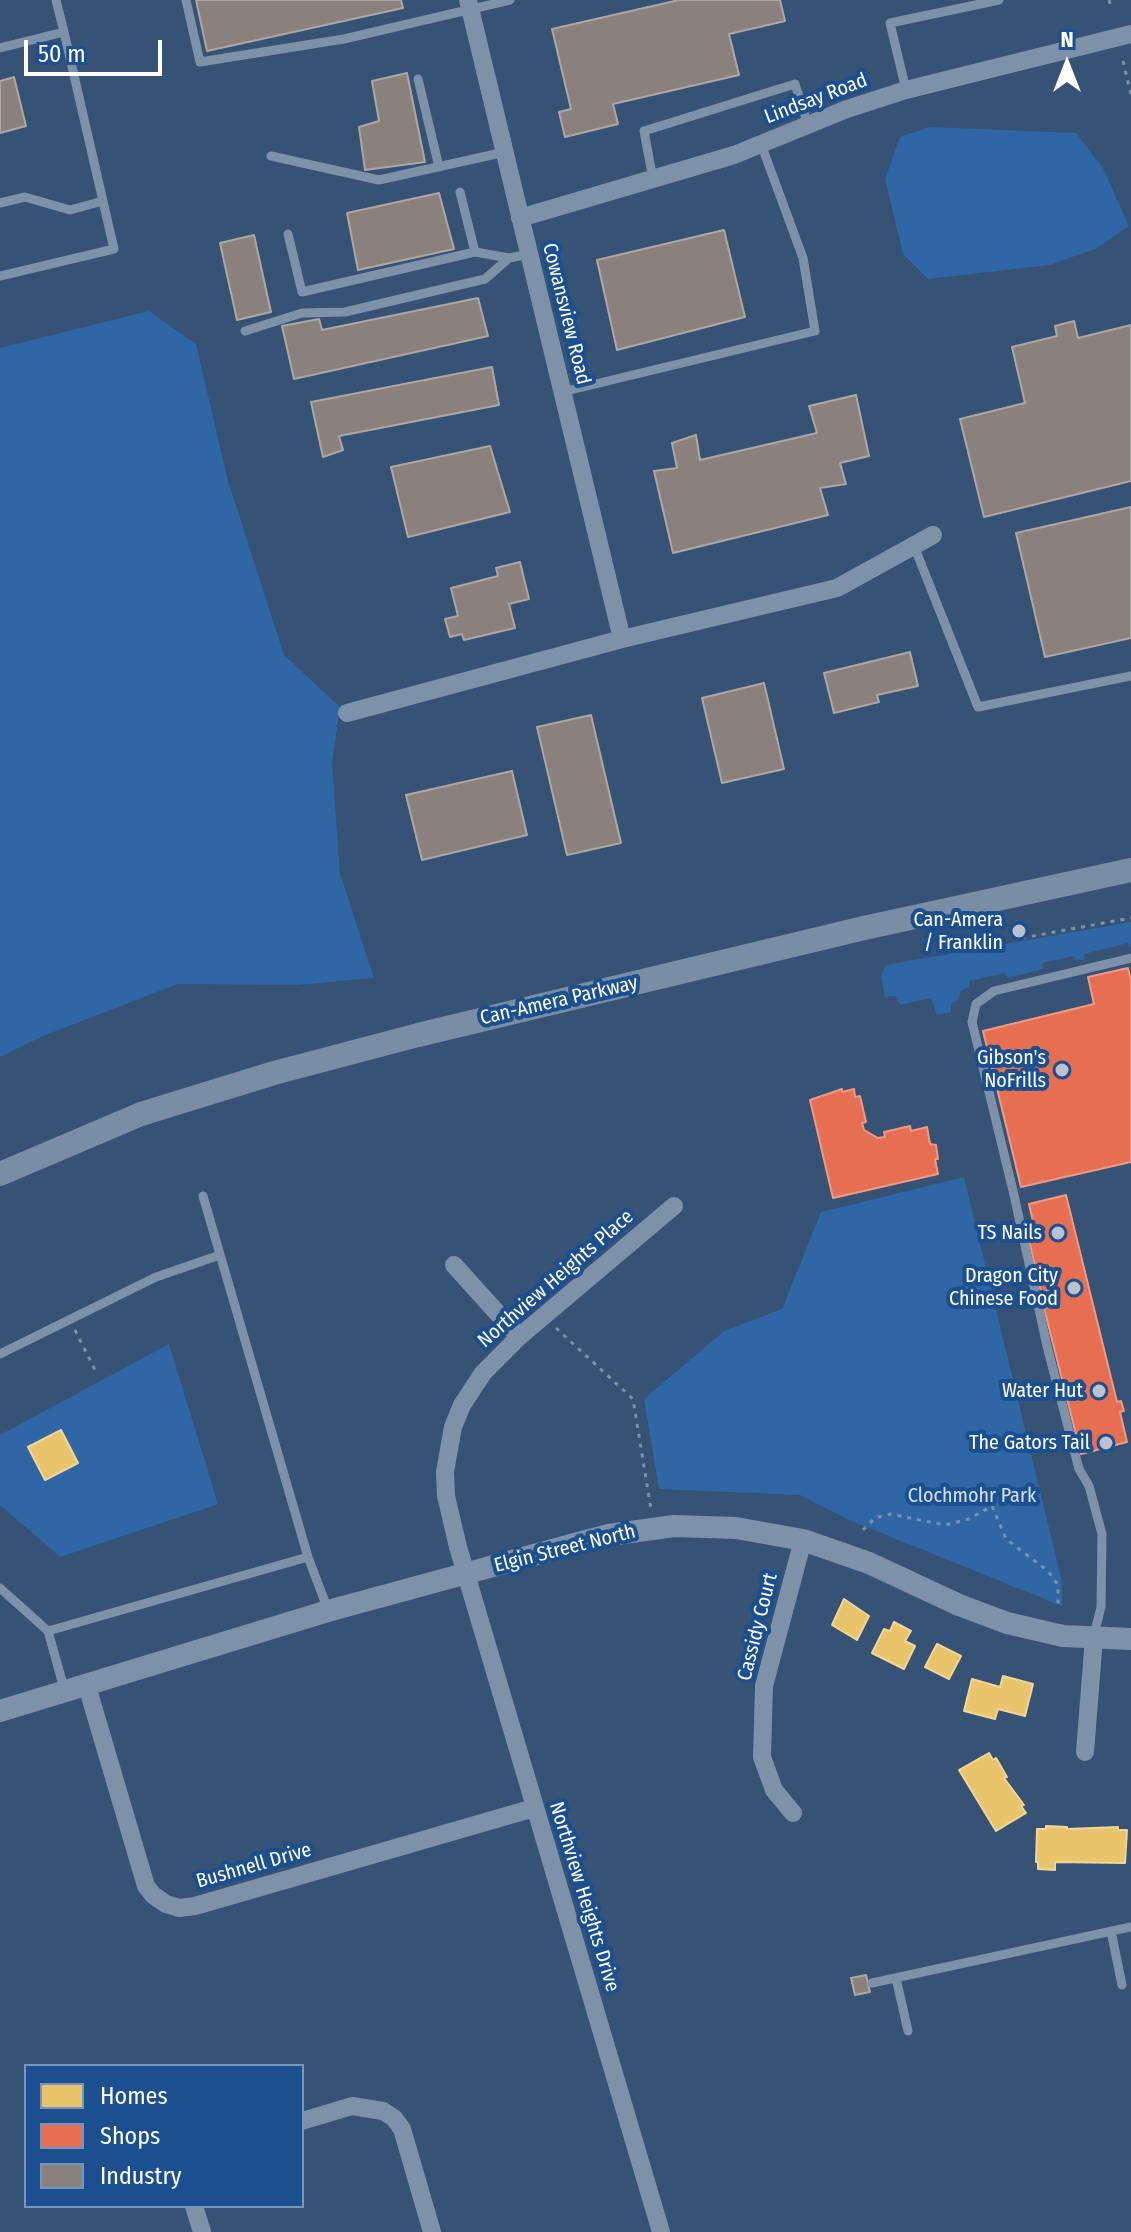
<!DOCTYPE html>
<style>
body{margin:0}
#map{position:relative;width:1131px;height:2232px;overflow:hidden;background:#365274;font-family:"Fira Sans Condensed",sans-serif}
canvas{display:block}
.legend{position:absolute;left:24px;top:2064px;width:280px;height:144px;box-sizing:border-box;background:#1b4f8f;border:2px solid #7695bc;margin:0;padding:10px 14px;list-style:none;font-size:24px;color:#fff}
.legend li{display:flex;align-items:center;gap:16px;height:40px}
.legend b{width:40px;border:2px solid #7695bc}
.north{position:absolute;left:1027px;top:24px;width:80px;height:80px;-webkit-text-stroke:6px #1b4f8f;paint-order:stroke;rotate:0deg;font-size:22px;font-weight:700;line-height:32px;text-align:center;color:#fff}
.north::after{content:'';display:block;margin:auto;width:28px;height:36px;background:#fff;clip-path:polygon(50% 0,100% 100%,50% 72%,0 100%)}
.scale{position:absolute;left:24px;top:40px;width:138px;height:36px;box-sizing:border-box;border:4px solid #fff;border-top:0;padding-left:10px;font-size:24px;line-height:28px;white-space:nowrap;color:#fff;-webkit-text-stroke:6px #1b4f8f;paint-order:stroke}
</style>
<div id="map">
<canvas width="1131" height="2232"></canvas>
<ul class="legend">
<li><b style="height:22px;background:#e9c46a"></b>Homes</li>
<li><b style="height:22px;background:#e76f51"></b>Shops</li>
<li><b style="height:22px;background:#8a817c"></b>Industry</li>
</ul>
<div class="north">N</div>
<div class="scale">50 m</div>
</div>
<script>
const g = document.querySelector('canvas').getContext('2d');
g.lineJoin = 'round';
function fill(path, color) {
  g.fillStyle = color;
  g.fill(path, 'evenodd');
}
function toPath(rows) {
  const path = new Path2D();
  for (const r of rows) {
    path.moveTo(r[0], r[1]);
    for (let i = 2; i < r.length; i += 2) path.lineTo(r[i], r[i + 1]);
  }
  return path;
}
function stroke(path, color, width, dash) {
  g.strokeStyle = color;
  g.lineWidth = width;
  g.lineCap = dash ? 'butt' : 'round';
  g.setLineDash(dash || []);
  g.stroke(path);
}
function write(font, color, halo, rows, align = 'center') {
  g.font = font + ' "Fira Sans Condensed",sans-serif';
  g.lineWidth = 8;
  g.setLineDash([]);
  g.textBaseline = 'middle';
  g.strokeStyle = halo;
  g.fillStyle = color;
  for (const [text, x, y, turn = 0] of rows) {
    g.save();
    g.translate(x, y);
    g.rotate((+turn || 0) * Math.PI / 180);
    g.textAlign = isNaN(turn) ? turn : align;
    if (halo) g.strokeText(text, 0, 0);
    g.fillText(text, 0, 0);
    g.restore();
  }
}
fill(toPath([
 [930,127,1076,133,1103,168,1129,226,1097,248,1050,265,928,279,903,254,885,179,900,137],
 [149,311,196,344,228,481,284,655,340,707,332,763,340,874,374,978,297,985,178,984,43,1036,0,1057,0,348],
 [1131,922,1131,948,1128,943,1084,954,1085,959,1076,961,1074,956,1042,963,1043,969,1007,978,1005,973,969,981,970,987,962,990,956,1002,951,1003,951,1012,937,1015,931,998,900,1005,895,996,885,997,881,977,885,965],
 [964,1177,1062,1582,1062,1606,849,1520,800,1495,659,1489,644,1399,724,1331,782,1309,821,1212],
 [169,1344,218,1504,60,1557,0,1505,0,1435]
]), '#2f66a5');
const homes = toPath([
 [61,1430,78,1463,45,1480,28,1447,61,1430],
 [844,1599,869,1616,857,1640,832,1625,844,1599],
 [894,1622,911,1631,905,1641,915,1646,904,1669,872,1653,884,1629,890,1631,894,1622],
 [937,1644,961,1656,949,1679,925,1667,937,1644],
 [1003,1676,1033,1684,1025,1716,998,1709,995,1719,964,1711,972,1679,1000,1687,1003,1676],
 [989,1753,993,1760,996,1758,1007,1777,1004,1778,1024,1805,1021,1806,1026,1813,996,1831,959,1770,989,1753],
 [1046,1826,1067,1827,1067,1829,1118,1827,1118,1830,1127,1830,1125,1863,1055,1862,1055,1870,1038,1869,1038,1862,1036,1862,1037,1829,1046,1829,1046,1826]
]);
fill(homes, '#e9c46a');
stroke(homes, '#f0d697', 2);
const shops = toPath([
 [1128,968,1131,980,1131,1162,1021,1187,983,1031,1094,1004,1088,977,1128,968],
 [842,1089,842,1092,854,1089,855,1097,860,1096,866,1122,862,1123,864,1130,878,1138,885,1137,884,1132,910,1126,911,1131,927,1127,930,1144,936,1145,938,1159,935,1159,938,1174,833,1198,810,1100,842,1089],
 [1066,1195,1117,1402,1121,1401,1124,1411,1120,1412,1127,1442,1081,1454,1044,1308,1060,1305,1056,1288,1041,1292,1029,1240,1037,1239,1029,1204,1066,1195]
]);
fill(shops, '#e76f51');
stroke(shops, '#ee9a85', 2);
const industry = toPath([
 [196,0,401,0,403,8,207,51,196,0],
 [679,0,780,0,785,21,729,34,739,75,613,104,618,124,565,137,559,112,571,109,552,29,679,0],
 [407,73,425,162,365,170,359,127,379,121,372,81,407,73],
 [14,77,26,126,0,133,0,81,14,77],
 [439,193,454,249,358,270,347,213,439,193],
 [724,230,745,317,617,350,597,260,724,230],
 [254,235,271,312,237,320,220,243,254,235],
 [478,298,488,336,294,379,282,326,319,319,322,330,478,298],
 [1074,321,1078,338,1131,325,1131,481,984,517,960,419,1025,403,1012,347,1057,336,1055,326,1074,321],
 [492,367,499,405,339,436,343,450,323,457,311,402,492,367],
 [856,395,869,456,840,463,846,484,820,488,828,515,673,553,654,471,677,468,672,443,696,435,700,460,817,433,809,406,856,395],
 [490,446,510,512,408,537,391,467,490,446],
 [1131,507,1131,638,1045,657,1016,533,1131,507],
 [520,562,529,599,509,604,515,628,464,640,462,634,450,637,445,619,458,616,451,588,498,576,496,568,520,562],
 [910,652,918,686,877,695,879,702,834,713,824,673,910,652],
 [764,683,784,769,722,783,702,698,764,683],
 [591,715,621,843,567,855,537,727,591,715],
 [512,771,527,835,422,860,406,795,512,771],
 [866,1975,870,1992,855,1995,851,1978,866,1975]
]);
fill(industry, '#8a817c');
stroke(industry, '#ada7a3', 2);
stroke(toPath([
 [1109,0,1111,7],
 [1123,61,1131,95],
 [1022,938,1131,918],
 [556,1328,633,1399,651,1509],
 [75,1330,97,1374],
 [863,1530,875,1518,890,1514,945,1525,969,1519,992,1506,1006,1539,1048,1571,1058,1585,1058,1606]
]), '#7d92a8', 3, [4, 6]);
stroke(toPath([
 [186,0,200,62,344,39,510,0],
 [0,48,64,32,56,0],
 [418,79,439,167],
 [906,90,890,23,999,0],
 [271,156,379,180,505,152],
 [653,179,644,131,795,84,808,125],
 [460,192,475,252,509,258],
 [0,203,25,197,70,210,103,201],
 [288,234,302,292,475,252],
 [0,276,114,249,64,32],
 [245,331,302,313,345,312,485,279,509,258,529,254],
 [562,392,815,331,803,258,761,144],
 [914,546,978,707,1131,676],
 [203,1196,308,1557,328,1610],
 [0,1354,156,1277,220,1255],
 [0,1588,48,1631,65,1692],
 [48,1631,308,1557],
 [1094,1635,1101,1607,1102,1534,1089,1486,1079,1469,1047,1346,1014,1195,972,1022,976,1004,994,991,1131,958],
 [1111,1931,1122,1985],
 [896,1978,908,2031],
 [872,1983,1131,1927]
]), '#7d92a8', 9);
stroke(toPath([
 [468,0,622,639],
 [520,218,734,155,847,109,906,90,1131,34],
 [347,713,622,639,837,588,933,535],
 [454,1265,519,1337],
 [87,1686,146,1886,153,1895,166,1904,179,1908,195,1906,534,1808],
 [1085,1752,1094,1638],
 [793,1813,774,1790,762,1757,764,1686,803,1540],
 [302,2121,352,2106,383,2111,394,2118,402,2129,432,2232],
 [194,2206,202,2232],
 [661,2232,458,1547,446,1496,445,1472,453,1427,462,1405,483,1373,519,1337,674,1206]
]), '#7d92a8', 18);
stroke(toPath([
 [0,1711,328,1611,585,1541,609,1535,674,1526,736,1528,803,1540,869,1563,959,1605,1007,1623,1063,1636,1131,1639]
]), '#7d92a8', 22);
stroke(toPath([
 [0,1174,141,1114,274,1073,418,1035,864,928,1131,870]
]), '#798da4', 24);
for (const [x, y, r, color] of [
 [1019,931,8,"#b9c2ce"],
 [1062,1070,8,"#b9c2ce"],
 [1058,1233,8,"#b9c2ce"],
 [1074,1288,8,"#b9c2ce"],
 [1099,1391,8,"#b9c2ce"],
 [1106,1443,8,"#b9c2ce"]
]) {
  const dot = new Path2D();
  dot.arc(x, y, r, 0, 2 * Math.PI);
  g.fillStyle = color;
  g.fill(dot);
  stroke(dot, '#1b4f8f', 3);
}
write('20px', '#fff', '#1b4f8f', [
 ["Lindsay Road",816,99,-21],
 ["Cowansview Road",566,314,76],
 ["Can-Amera Parkway",559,1001,-13],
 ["Northview Heights Place",556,1279,-41],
 ["Elgin Street North",565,1549,-14],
 ["Cassidy Court",758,1627,-76],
 ["Bushnell Drive",254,1866,-16],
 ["Northview Heights Drive",584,1897,73]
]);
write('20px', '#fff', '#1b4f8f', [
 ["Can-Amera",1003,920],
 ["/ Franklin",1003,943],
 ["Gibson's",1046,1058],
 ["NoFrills",1046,1081],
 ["TS Nails",1042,1233],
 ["Dragon City",1058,1276],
 ["Chinese Food",1058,1299],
 ["Water Hut",1083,1391],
 ["The Gators Tail",1090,1443]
], 'right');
write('20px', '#cfe3fa', '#1b4f8f', [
 ["Clochmohr Park",972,1496]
]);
</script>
